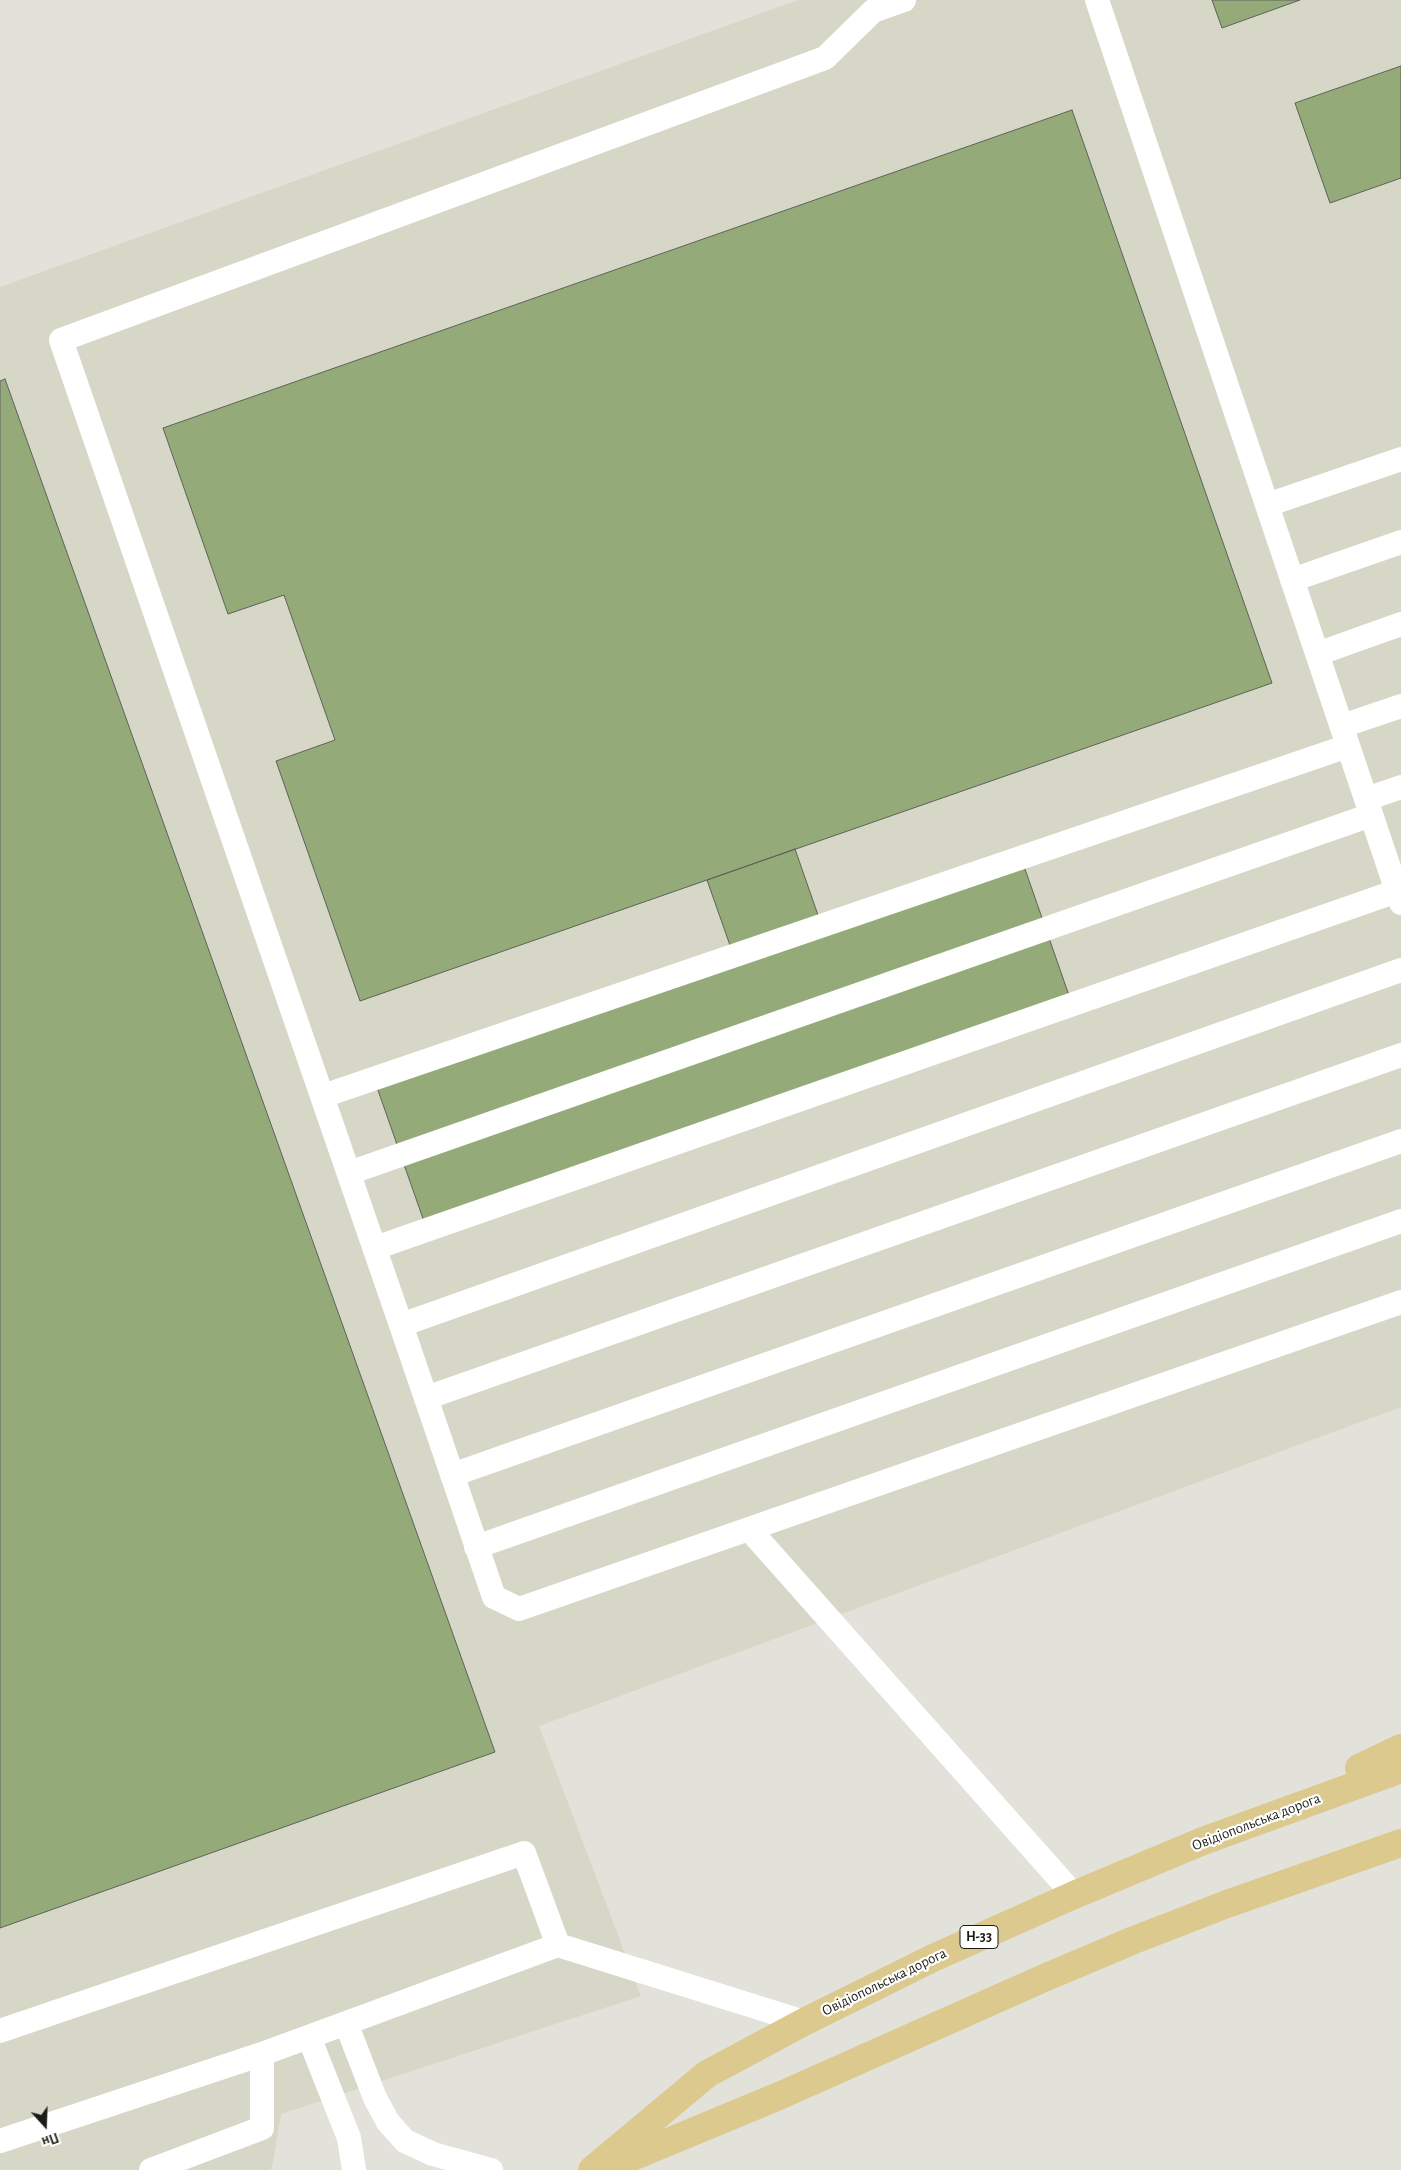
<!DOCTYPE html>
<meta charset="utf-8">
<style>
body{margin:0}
#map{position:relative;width:1401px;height:2170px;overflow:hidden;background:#e2e2da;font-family:"Alegreya Sans",sans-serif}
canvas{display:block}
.north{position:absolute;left:20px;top:2100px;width:50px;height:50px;-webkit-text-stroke:4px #fffffe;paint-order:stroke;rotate:160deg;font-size:14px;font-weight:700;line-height:20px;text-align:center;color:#1b1b18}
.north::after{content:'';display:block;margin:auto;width:18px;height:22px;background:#1b1b18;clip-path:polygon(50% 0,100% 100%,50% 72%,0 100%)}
</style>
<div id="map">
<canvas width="1401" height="2170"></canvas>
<div class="north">Пн</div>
</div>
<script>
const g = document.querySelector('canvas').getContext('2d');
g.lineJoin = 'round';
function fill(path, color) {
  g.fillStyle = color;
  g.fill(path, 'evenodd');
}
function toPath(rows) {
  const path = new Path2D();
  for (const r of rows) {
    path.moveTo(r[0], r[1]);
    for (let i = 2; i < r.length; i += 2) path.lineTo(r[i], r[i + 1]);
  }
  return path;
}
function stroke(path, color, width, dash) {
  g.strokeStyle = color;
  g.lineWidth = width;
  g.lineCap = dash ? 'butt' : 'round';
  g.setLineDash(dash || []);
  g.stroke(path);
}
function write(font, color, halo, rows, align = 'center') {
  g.font = font + ' "Alegreya Sans",sans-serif';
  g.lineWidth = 4.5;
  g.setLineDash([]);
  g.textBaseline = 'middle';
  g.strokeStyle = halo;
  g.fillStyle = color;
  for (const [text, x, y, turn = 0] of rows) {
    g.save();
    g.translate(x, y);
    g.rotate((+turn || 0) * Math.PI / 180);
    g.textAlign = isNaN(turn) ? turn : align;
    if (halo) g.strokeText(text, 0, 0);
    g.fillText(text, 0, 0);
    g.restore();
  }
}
fill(toPath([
 [798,0,1401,0,1401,1407,539,1726,641,1996,281,2114,272,2168,270,2170,0,2170,0,287]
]), '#d6d7c7');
const building = toPath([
 [1212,0,1300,0,1222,28,1212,0],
 [1401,66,1401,178,1330,203,1295,103,1401,66],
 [1072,110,1272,683,360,1001,276,761,335,740,284,595,228,614,163,428,1072,110],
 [5,379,495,1752,0,1928,0,381,5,379],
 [795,849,819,918,1018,849,1072,1004,427,1230,373,1076,732,951,707,880,795,849]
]);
fill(building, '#94ab79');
stroke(building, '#5e625b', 1);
stroke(toPath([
 [1097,0,1401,903],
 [1267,505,1401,459],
 [1292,580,1401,542],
 [1317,654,1401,624],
 [1342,726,1401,706],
 [1366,799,1401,787],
 [1401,970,401,1325,494,1597,519,1609,1401,1302],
 [323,1096,1348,746],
 [349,1173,1371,815],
 [375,1248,1397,891],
 [401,1325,61,340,825,58,873,11,904,0],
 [426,1398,1401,1055],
 [452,1475,1401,1141],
 [749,1529,1074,1895],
 [476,1547,1401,1221],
 [346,2023,375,2098,388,2122,405,2141,433,2154,491,2170],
 [0,2031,524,1853,558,1945],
 [309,2037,349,2138,354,2170],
 [0,2141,262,2054,558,1945,804,2022],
 [151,2170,262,2128,262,2054]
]), '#fff', 24);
stroke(toPath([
 [1359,1768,1401,1748],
 [608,2167,779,2096,1044,1978,1134,1940,1227,1904,1401,1843],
 [592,2170,707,2074,804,2022,933,1958,1074,1895,1203,1841,1401,1769]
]), '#dcc98e', 28);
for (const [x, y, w] of [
 [979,1937,38]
]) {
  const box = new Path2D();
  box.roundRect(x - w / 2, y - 11.5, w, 23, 4);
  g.fillStyle = '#fffffe';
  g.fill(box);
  stroke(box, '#1b1b18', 1);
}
write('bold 14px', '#1b1b18', null, [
 ["Н-33",979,1937]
]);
write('15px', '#1b1b18', '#fffffe', [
 ["Овідіопольська дорога",1256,1822,-21],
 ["Овідіопольська дорога",884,1982,-26]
]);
</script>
